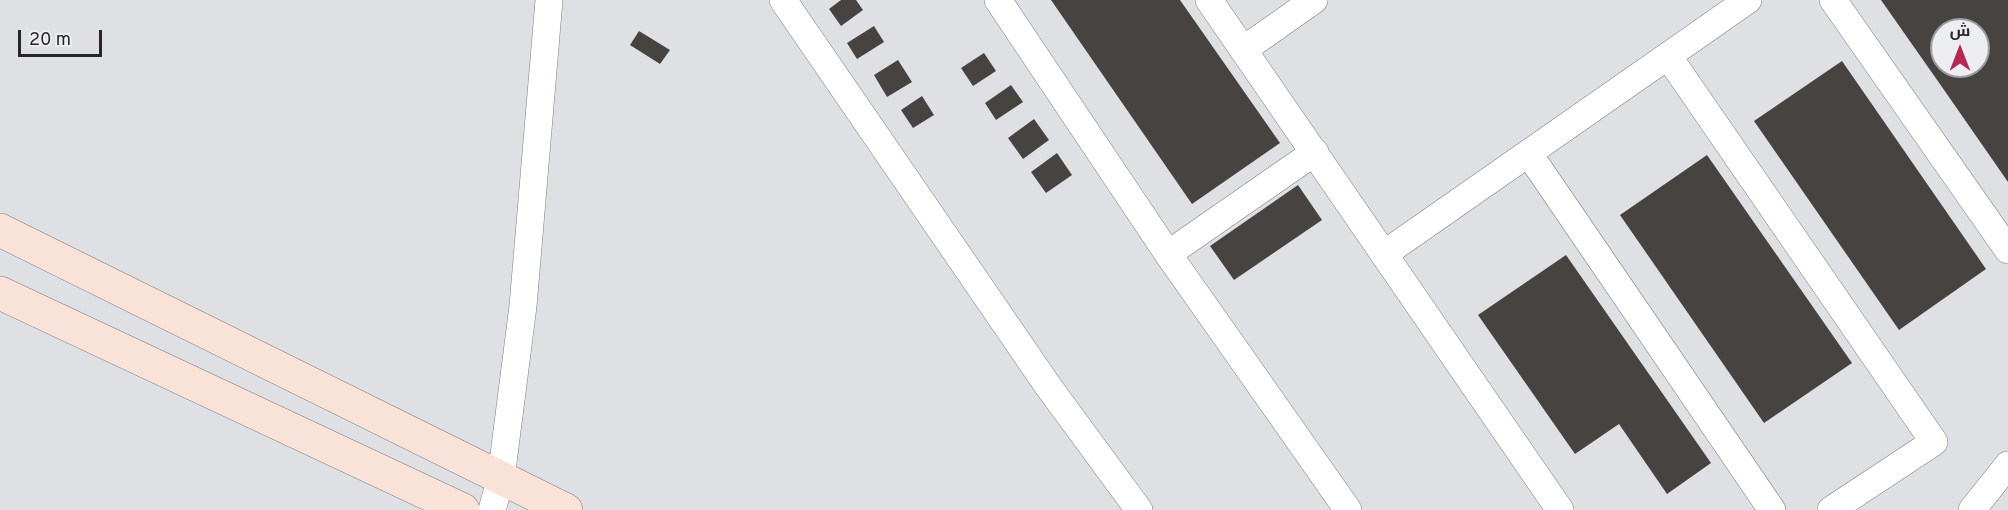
<!DOCTYPE html>
<meta charset="utf-8">
<style>
body{margin:0}
#map{position:relative;width:2008px;height:510px;overflow:hidden;background:#dfe0e3;font-family:Overpass,Cairo,sans-serif}
canvas{display:block}
.north{position:absolute;left:1930px;top:18px;width:60px;height:60px;box-sizing:border-box;background:#eceef1;border:2px solid #9d9ea1;border-radius:50%;rotate:0deg;font-size:16px;font-weight:700;line-height:24px;text-align:center;color:#272729}
.north::after{content:'';display:block;margin:auto;width:21px;height:27px;background:#b72856;clip-path:polygon(50% 0,100% 100%,50% 72%,0 100%)}
.scale{position:absolute;left:18px;top:30px;width:84px;height:27px;box-sizing:border-box;border:3px solid #272729;border-top:0;padding-left:8px;font-size:18px;line-height:21px;white-space:nowrap;color:#272729;-webkit-text-stroke:4px #eceef1;paint-order:stroke}
</style>
<div id="map">
<canvas width="2008" height="510"></canvas>
<div class="north">ش</div>
<div class="scale">20 m</div>
</div>
<script>
const g = document.querySelector('canvas').getContext('2d');
g.lineJoin = 'round';
function fill(path, color) {
  g.fillStyle = color;
  g.fill(path, 'evenodd');
}
function toPath(rows) {
  const path = new Path2D();
  for (const r of rows) {
    path.moveTo(r[0], r[1]);
    for (let i = 2; i < r.length; i += 2) path.lineTo(r[i], r[i + 1]);
  }
  return path;
}
function stroke(path, color, width, dash) {
  g.strokeStyle = color;
  g.lineWidth = width;
  g.lineCap = dash ? 'butt' : 'round';
  g.setLineDash(dash || []);
  g.stroke(path);
}
fill(toPath([
 [841,0,856,0,863,10,841,26,829,9],
 [1051,0,1180,0,1280,143,1192,204],
 [1881,0,2008,0,2008,182,1942,87],
 [1942,30,1978,30,1978,66,1942,66],
 [874,26,884,42,857,59,847,43],
 [639,31,670,50,660,64,630,45],
 [984,53,996,71,973,86,961,68],
 [898,60,912,82,887,97,874,75],
 [1842,61,1986,269,1899,330,1754,121],
 [1011,85,1023,102,996,120,985,103],
 [922,96,934,115,913,128,901,110],
 [1034,119,1049,140,1023,159,1008,138],
 [1057,153,1072,175,1046,193,1031,172],
 [1707,155,1852,363,1764,423,1620,215],
 [1298,185,1322,220,1234,280,1210,246],
 [1566,255,1711,463,1667,494,1619,424,1575,454,1478,315]
]), '#464341');
const street = toPath([
 [783,0,1048,386,1139,510],
 [998,0,1168,254,1348,510],
 [1209,0,1560,510],
 [1833,0,2008,250],
 [1243,50,1314,0],
 [1668,56,1934,442,1831,510],
 [1529,154,1772,510],
 [1168,254,1315,152],
 [1384,254,1748,0],
 [492,510,501,478,523,306,549,0],
 [1972,510,2008,465]
]);
const secondary = toPath([
 [0,230,566,510],
 [0,293,463,510]
]);
stroke(street, '#7c7d80', 28);
stroke(secondary, '#7c7d80', 34);
stroke(street, '#fff', 27);
stroke(secondary, '#f9e2d8', 33);
</script>
